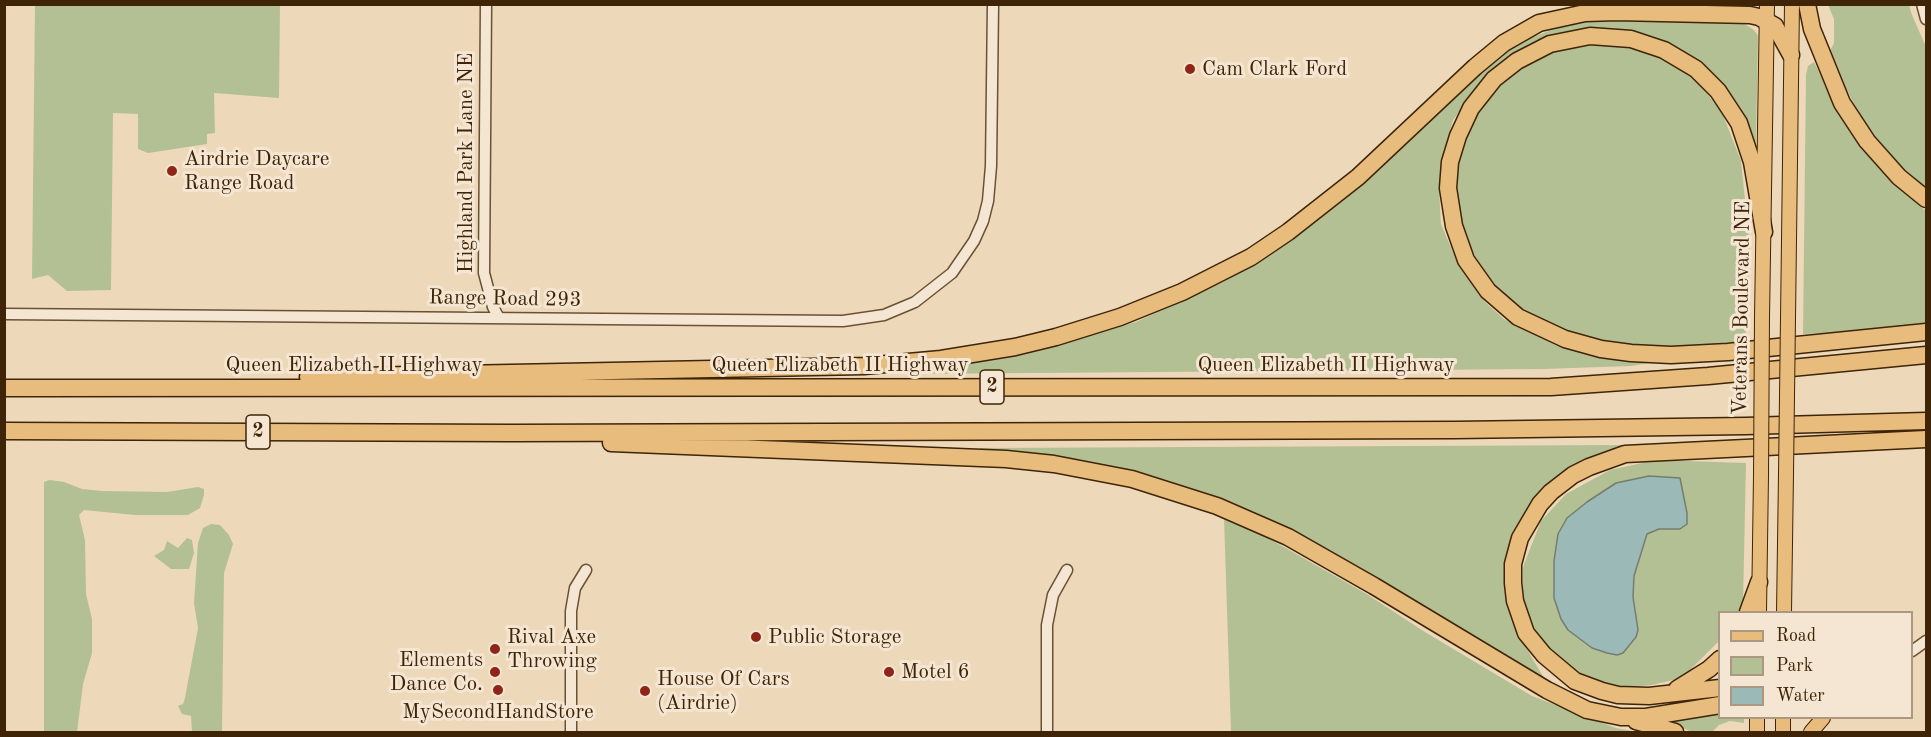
<!DOCTYPE html>
<style>
body{margin:0}
#map{position:relative;width:1931px;height:737px;overflow:hidden;background:#eed8ba;font-family:"Old Standard TT",serif}
canvas{display:block}
.frame{position:absolute;inset:0;border:6px solid #3f2407;pointer-events:none}
.legend{position:absolute;left:1718px;top:611px;width:195px;height:108px;box-sizing:border-box;background:#f4e6d2;border:2px solid #ac9881;margin:0;padding:8px 10px;list-style:none;font-size:18px;color:#3f2407}
.legend li{display:flex;align-items:center;gap:12px;height:30px}
.legend b{width:30px;border:2px solid #ac9881}
</style>
<div id="map">
<canvas width="1931" height="737"></canvas>
<div class="frame"></div>
<ul class="legend">
<li><b style="height:8px;background:#e7bc7d"></b>Road</li>
<li><b style="height:16px;background:#b3c094"></b>Park</li>
<li><b style="height:16px;background:#9bb9b6"></b>Water</li>
</ul>
</div>
<script>
const g = document.querySelector('canvas').getContext('2d');
g.lineJoin = 'round';
function fill(path, color) {
  g.fillStyle = color;
  g.fill(path, 'evenodd');
}
function toPath(rows) {
  const path = new Path2D();
  for (const r of rows) {
    path.moveTo(r[0], r[1]);
    for (let i = 2; i < r.length; i += 2) path.lineTo(r[i], r[i + 1]);
  }
  return path;
}
function stroke(path, color, width, dash) {
  g.strokeStyle = color;
  g.lineWidth = width;
  g.lineCap = dash ? 'butt' : 'round';
  g.setLineDash(dash || []);
  g.stroke(path);
}
function write(font, color, halo, rows, align = 'center') {
  g.font = font + ' "Old Standard TT",serif';
  g.lineWidth = 6;
  g.setLineDash([]);
  g.textBaseline = 'middle';
  g.strokeStyle = halo;
  g.fillStyle = color;
  for (const [text, x, y, turn = 0] of rows) {
    g.save();
    g.translate(x, y);
    g.rotate((+turn || 0) * Math.PI / 180);
    g.textAlign = isNaN(turn) ? turn : align;
    if (halo) g.strokeText(text, 0, 0);
    g.fillText(text, 0, 0);
    g.restore();
  }
}
fill(toPath([
 [35,5,280,5,279,98,214,93,215,133,207,134,207,144,148,153,138,149,138,114,113,113,111,290,67,291,48,275,32,279],
 [1828,5,1909,5,1912,15,1926,47,1926,188,1908,174,1865,124,1828,55,1834,43,1834,19],
 [1592,21,1725,22,1743,23,1754,30,1758,36,1756,141,1753,149,1702,63,1656,38,1593,28,1567,32,1529,44,1501,62,1473,93,1453,120,1443,158,1439,190,1441,224,1458,264,1485,302,1504,319,1557,346,1591,354,1649,363,1631,366,1543,369,910,374,910,369,954,365,1035,351,1136,322,1221,283,1294,236,1345,199,1502,53,1526,40,1561,26],
 [1617,44,1655,55,1691,75,1721,110,1741,161,1750,248,1745,346,1634,346,1580,338,1530,316,1490,283,1470,247,1457,209,1457,169,1466,130,1493,92,1530,62,1567,47],
 [1814,62,1843,120,1865,152,1895,184,1926,211,1926,324,1856,332,1803,334,1806,75,1808,66],
 [1627,445,1572,468,1537,495,1513,531,1506,567,1510,613,1528,651,1544,678,1468,633,1203,494,979,452,980,448],
 [1656,460,1746,463,1743,604,1738,612,1720,612,1719,641,1682,678,1652,685,1622,688,1592,682,1558,664,1535,633,1522,596,1523,567,1541,521,1566,494,1610,470],
 [50,480,64,482,82,489,102,491,167,492,198,487,204,489,204,495,200,508,188,515,135,515,84,510,79,515,85,540,86,594,92,619,92,653,83,684,77,732,44,732,44,482],
 [1224,518,1268,538,1365,593,1425,632,1532,696,1616,728,1637,732,1231,732],
 [211,524,220,525,229,535,233,544,224,573,222,732,192,732,191,716,182,714,178,706,183,704,185,698,198,628,194,603,198,543,203,528],
 [187,538,192,540,194,553,189,569,171,569,154,556,164,550,167,541,178,548],
 [1719,714,1720,718,1744,718,1744,723,1730,721,1719,725,1712,732,1692,732,1669,722]
]), '#b3c094');
const water = toPath([
 [1649,476,1680,478,1687,513,1687,524,1680,529,1659,529,1647,534,1634,576,1633,597,1638,630,1636,637,1623,653,1617,655,1607,653,1592,648,1568,630,1561,619,1554,598,1554,561,1558,534,1567,518,1587,502,1616,483,1649,476]
]);
fill(water, '#9bb9b6');
stroke(water, '#767d70', 1.5);
const minor = toPath([
 [486,4,484,273,493,307,499,318],
 [1922,4,1926,19],
 [4,314,843,321,884,315,915,302,952,273,974,241,983,221,988,201,991,166,993,4],
 [1912,651,1926,641],
 [571,732,571,611,575,588,586,570],
 [1047,732,1047,625,1053,595,1067,570]
]);
const major = toPath([
 [1762,317,1767,4],
 [1788,318,1792,4],
 [1759,612,1761,476],
 [1784,612,1786,474],
 [1757,732,1757,718],
 [1783,732,1783,718],
 [1811,732,1823,718]
]);
const highway = toPath([
 [1807,4,1812,29,1842,103,1867,141,1899,177,1926,199],
 [1764,232,1752,162,1739,123,1718,91,1696,69,1664,50,1631,39,1590,36,1550,44,1517,61,1494,79,1471,108,1458,136,1450,162,1448,188,1454,226,1466,260,1488,291,1518,317,1565,339,1601,349,1631,353,1671,355,1728,352,1926,332],
 [308,377,864,366,941,359,1015,347,1056,337,1120,317,1182,292,1251,257,1288,232,1358,177,1475,67,1504,43,1539,23,1585,13,1617,12,1750,15,1759,17,1775,26,1791,55],
 [4,388,1551,387,1708,376,1926,355],
 [4,431,512,433,1455,430,1746,426,1926,421],
 [611,443,1006,459,1054,464,1132,479,1217,506,1288,537,1374,586,1547,690,1587,710,1621,717,1646,717,1720,705],
 [1748,612,1759,582],
 [1720,688,1649,696,1618,695,1602,691,1575,681,1544,655,1526,633,1515,601,1513,583,1513,564,1520,538,1540,504,1551,492,1573,475,1589,467,1625,454,1926,439],
 [1677,689,1709,669,1720,659],
 [1636,721,1675,732]
]);
stroke(minor, '#6b5134', 13);
stroke(major, '#3f2407', 16);
stroke(highway, '#3f2407', 19);
stroke(minor, '#f4e6d2', 10);
stroke(major, '#e7bc7d', 14);
stroke(highway, '#e7bc7d', 16);
const majorBridge = toPath([
 [1786,474,1788,318],
 [1761,476,1762,317]
]);
stroke(majorBridge, '#3f2407', 16, []);
stroke(majorBridge, '#e7bc7d', 14);
for (const [x, y, r, color] of [
 [1190,69,6,"#8f2418"],
 [172,171,6,"#8f2418"],
 [756,637,6,"#8f2418"],
 [495,649,6,"#8f2418"],
 [495,672,6,"#8f2418"],
 [889,672,6,"#8f2418"],
 [498,690,6,"#8f2418"],
 [645,691,6,"#8f2418"]
]) {
  const dot = new Path2D();
  dot.arc(x, y, r, 0, 2 * Math.PI);
  g.fillStyle = color;
  g.fill(dot);
  stroke(dot, '#f4e6d2', 2);
}
for (const [x, y, w] of [
 [992,387,24],
 [258,432,24]
]) {
  const box = new Path2D();
  box.roundRect(x - w / 2, y - 17, w, 34, 4.5);
  g.fillStyle = '#f4e6d2';
  g.fill(box);
  stroke(box, '#3f2407', 1.5);
}
write('bold 20px', '#3f2407', null, [
 ["2",992,387],
 ["2",258,432]
]);
write('21px', '#3f2407', '#f4e6d2', [
 ["Cam Clark Ford",1202,69],
 ["Airdrie Daycare",184,159],
 ["Range Road",184,183],
 ["Rival Axe",507,637],
 ["Throwing",507,661],
 ["Public Storage",768,637],
 ["Elements",483,660,"right"],
 ["Dance Co.",483,684,"right"],
 ["Motel 6",901,672],
 ["House Of Cars",657,679],
 ["(Airdrie)",657,703],
 ["MySecondHandStore",498,712,"center"]
], 'left');
write('21px', '#3f2407', '#f4e6d2', [
 ["Highland Park Lane NE",466,163,-90],
 ["Range Road 293",505,299,1],
 ["Veterans Boulevard NE",1742,308,-89],
 ["Queen Elizabeth II Highway",354,365],
 ["Queen Elizabeth II Highway",840,365],
 ["Queen Elizabeth II Highway",1326,365]
]);
</script>
